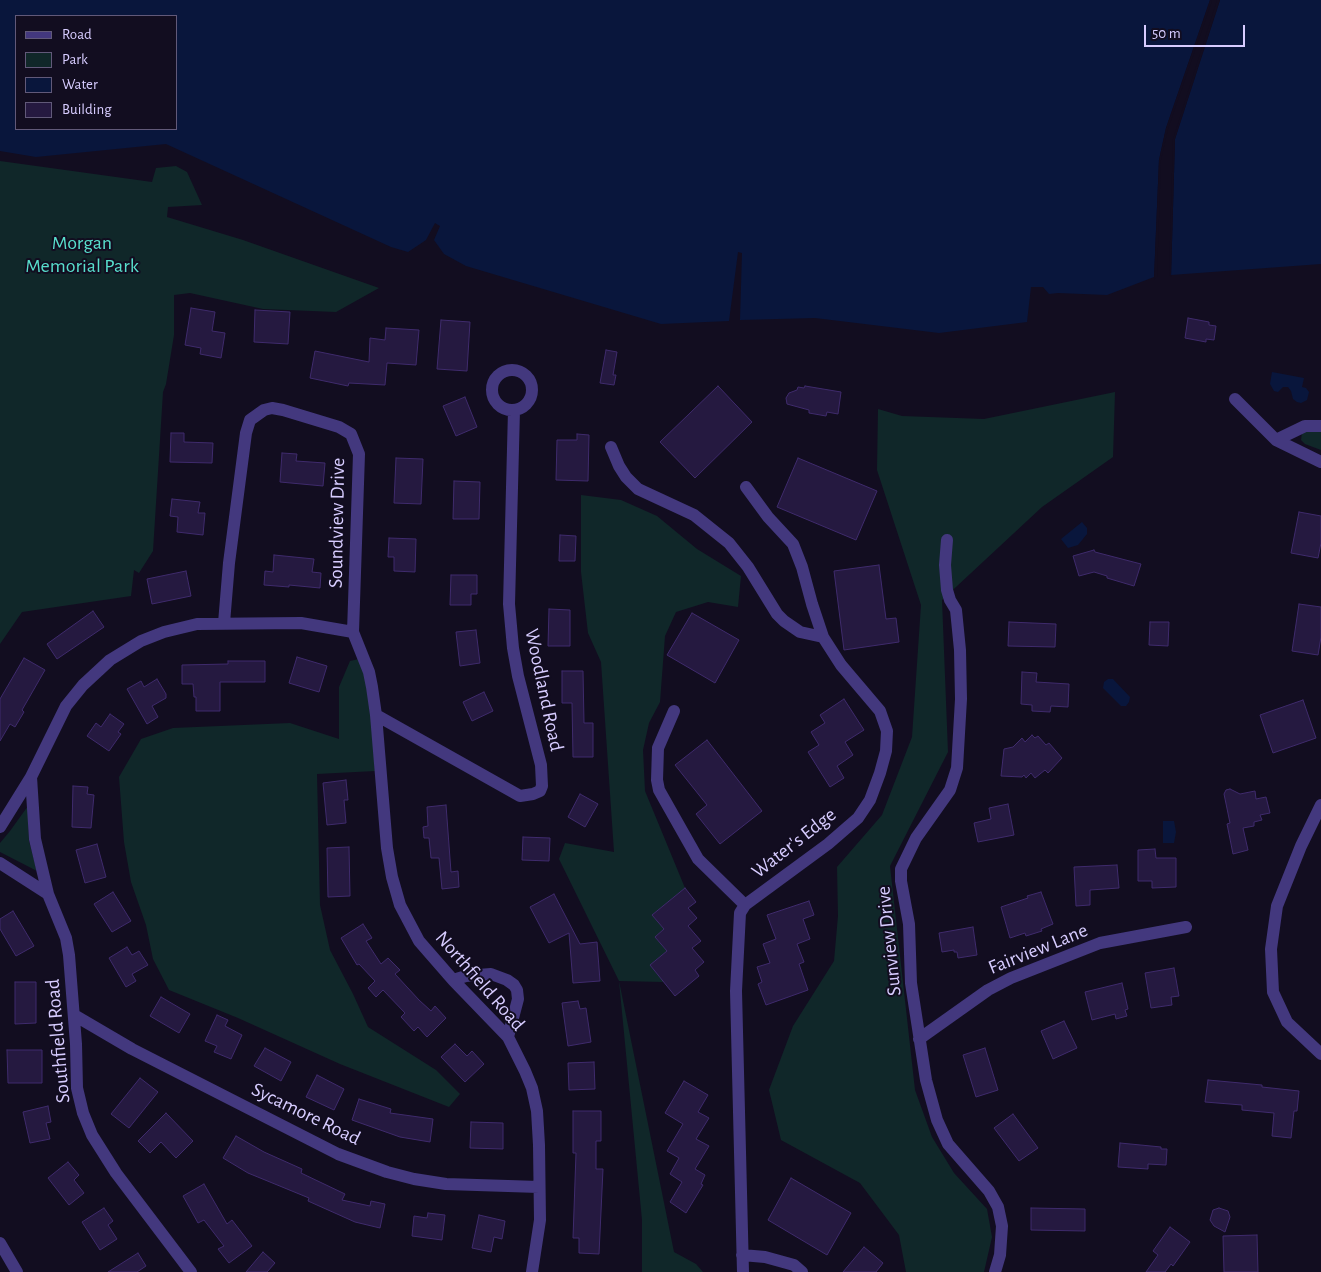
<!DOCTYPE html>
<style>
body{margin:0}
#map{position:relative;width:1321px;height:1272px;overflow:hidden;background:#120d20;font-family:"Alegreya Sans",sans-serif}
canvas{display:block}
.legend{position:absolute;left:15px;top:15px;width:162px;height:115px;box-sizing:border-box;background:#120d20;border:1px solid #615979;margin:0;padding:6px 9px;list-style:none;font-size:15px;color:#d7ccff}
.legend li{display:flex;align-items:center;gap:10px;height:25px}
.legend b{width:25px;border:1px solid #615979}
.scale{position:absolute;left:1144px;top:25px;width:101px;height:22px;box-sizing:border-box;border:2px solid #d7ccff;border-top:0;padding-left:6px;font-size:15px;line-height:18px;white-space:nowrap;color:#d7ccff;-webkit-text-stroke:4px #120d20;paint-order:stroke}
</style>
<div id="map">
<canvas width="1321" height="1272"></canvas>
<ul class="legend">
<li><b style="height:6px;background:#43387e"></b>Road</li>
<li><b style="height:14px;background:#102729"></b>Park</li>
<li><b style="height:14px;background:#09163c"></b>Water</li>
<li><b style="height:14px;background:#251940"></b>Building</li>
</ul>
<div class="scale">50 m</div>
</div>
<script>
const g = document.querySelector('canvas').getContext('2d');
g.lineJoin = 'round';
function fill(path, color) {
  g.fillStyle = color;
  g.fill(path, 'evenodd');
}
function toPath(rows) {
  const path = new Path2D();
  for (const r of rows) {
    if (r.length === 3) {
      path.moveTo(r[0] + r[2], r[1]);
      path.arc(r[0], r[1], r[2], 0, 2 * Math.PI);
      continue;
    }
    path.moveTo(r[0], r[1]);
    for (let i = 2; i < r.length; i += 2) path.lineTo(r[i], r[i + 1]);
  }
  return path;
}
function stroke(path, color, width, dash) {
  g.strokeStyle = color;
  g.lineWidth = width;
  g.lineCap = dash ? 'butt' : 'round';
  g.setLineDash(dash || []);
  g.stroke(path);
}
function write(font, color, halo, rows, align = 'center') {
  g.font = font + ' "Alegreya Sans",sans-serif';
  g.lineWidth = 4;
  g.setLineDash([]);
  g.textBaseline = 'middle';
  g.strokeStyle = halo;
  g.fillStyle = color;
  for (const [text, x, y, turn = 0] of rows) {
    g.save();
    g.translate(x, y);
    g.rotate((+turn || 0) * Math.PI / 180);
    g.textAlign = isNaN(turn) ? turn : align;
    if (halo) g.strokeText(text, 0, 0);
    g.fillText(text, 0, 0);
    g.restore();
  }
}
fill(toPath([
 [0,161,152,182,156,168,176,166,187,172,202,205,168,207,167,217,243,240,379,288,336,312,263,309,190,293,174,295,174,335,166,384,163,392,153,551,139,573,134,570,131,596,22,612,0,644],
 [1115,392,1113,457,1042,507,942,600,948,752,890,866,915,1090,932,1137,954,1173,987,1209,992,1237,984,1272,906,1272,899,1235,860,1183,781,1140,769,1090,793,1026,834,961,838,916,837,867,882,815,912,737,921,605,877,470,878,409,902,416,984,419],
 [1307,431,1321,431,1321,450,1305,444,1301,440,1302,433],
 [581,495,621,500,657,516,697,549,741,576,738,607,708,602,676,612,665,636,660,702,649,723,643,750,645,791,685,888,652,915,664,929,655,937,667,951,650,965,664,982,619,981,674,1252,696,1264,703,1272,642,1272,642,1220,619,981,559,859,565,843,614,852,601,662,588,633,581,572],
 [359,659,365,674,371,711,375,771,317,774,320,905,330,950,353,994,368,1027,436,1070,460,1094,449,1107,340,1064,238,1018,169,990,153,959,146,925,131,882,124,842,119,777,141,739,173,728,290,723,339,739,339,687,350,661],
 [28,806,29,841,37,871,0,852,0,843,10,831]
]), '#102729');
fill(toPath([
 [0,0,1210,0,1166,128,1159,160,1154,277,1107,295,1058,293,1049,294,1043,287,1031,287,1027,322,939,333,815,318,740,320,742,253,738,252,729,321,661,324,466,266,444,254,434,240,440,226,435,223,426,240,408,252,391,247,166,144,36,157,0,151],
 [16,16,176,16,176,129,16,129],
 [1220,0,1321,0,1321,264,1171,275,1175,139],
 [1272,372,1304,378,1302,387,1306,388,1309,392,1307,400,1301,403,1297,402,1293,399,1291,391,1288,387,1283,387,1278,392,1274,391,1270,384],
 [1082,522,1087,528,1087,534,1078,545,1068,548,1061,539],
 [1108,679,1113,679,1130,697,1129,702,1126,706,1121,706,1103,688,1104,682],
 [1163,821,1174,821,1176,832,1174,843,1163,843]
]), '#09163c');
fill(toPath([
 [1210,0,1212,1,1168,129,1161,160,1157,277,1154,280,1159,160,1166,128],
 [1217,0,1220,0,1175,139,1171,277,1169,274,1173,139]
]), '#120d20');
const building = toPath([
 [191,308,215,312,212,331,225,333,221,358,200,354,201,348,185,345,191,308],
 [255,310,290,312,288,344,254,342,255,310],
 [1188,318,1209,322,1209,325,1216,326,1214,340,1206,339,1206,342,1185,338,1188,318],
 [441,320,470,322,467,371,437,369,441,320],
 [386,328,419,330,416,365,387,363,385,385,349,383,348,386,310,378,315,351,369,362,370,338,385,340,386,328],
 [606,350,617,352,613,375,616,375,614,385,600,383,606,350],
 [718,386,752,422,695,478,660,442,718,386],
 [805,386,841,392,838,414,827,412,826,416,809,413,809,410,787,404,786,398,789,393,797,390,798,387,804,388,805,386],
 [465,397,477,427,456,436,443,406,465,397],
 [171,433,184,433,184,442,213,443,212,463,170,462,171,433],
 [577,434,589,435,588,481,556,480,557,440,577,440,577,434],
 [282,453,297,454,296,461,325,463,323,486,280,482,282,453],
 [396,458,423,459,421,504,394,503,396,458],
 [798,458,877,491,856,540,777,507,798,458],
 [454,481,480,482,479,519,453,519,454,481],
 [172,499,200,502,198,513,205,513,203,535,177,532,178,517,170,516,172,499],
 [1299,512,1321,516,1321,543,1318,558,1291,553,1299,512],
 [560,535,576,536,575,561,559,561,560,535],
 [389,538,416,539,415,572,394,571,394,557,388,557,389,538],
 [1094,550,1095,552,1141,564,1134,586,1107,578,1107,576,1094,572,1079,576,1073,556,1094,550],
 [274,555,314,559,312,572,321,573,320,588,289,585,289,587,264,585,265,571,273,572,274,555],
 [879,565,886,619,896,618,899,642,844,650,834,571,879,565],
 [186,571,191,596,152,604,147,579,186,571],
 [451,575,477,575,477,594,471,594,471,605,450,605,451,575],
 [1299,604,1321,607,1321,637,1318,655,1292,651,1299,604],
 [549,609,570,610,570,646,548,646,549,609],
 [93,611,104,627,57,659,47,644,93,611],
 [692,613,739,640,715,683,667,655,692,613],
 [1009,622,1056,624,1055,647,1008,646,1009,622],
 [1150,622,1169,622,1168,646,1149,645,1150,622],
 [476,630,480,663,460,666,456,632,476,630],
 [297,657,327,666,319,692,289,683,297,657],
 [24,658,45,670,22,710,24,712,15,727,10,724,0,741,0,699,24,658],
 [228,661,265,661,265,682,220,682,220,711,196,711,196,697,194,697,193,684,182,684,182,665,228,664,228,661],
 [562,671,583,671,584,723,593,723,593,757,573,757,572,703,562,703,562,671],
 [1022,672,1037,673,1036,682,1069,684,1068,707,1051,706,1050,712,1032,711,1032,705,1021,704,1022,672],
 [157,679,166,694,166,698,152,706,158,717,147,724,127,689,141,681,144,687,157,679],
 [484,692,493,711,472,721,463,702,484,692],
 [844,699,864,730,845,742,853,755,837,766,844,778,830,787,808,752,819,745,811,732,825,723,820,715,844,699],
 [1303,700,1316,738,1273,753,1260,715,1303,700],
 [110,714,124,724,118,732,121,734,109,751,87,736,96,723,101,727,110,714],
 [1032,735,1035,738,1038,736,1046,745,1049,743,1062,758,1048,773,1045,770,1035,778,1031,773,1026,778,1024,775,1022,777,1001,776,1004,749,1013,747,1022,738,1025,742,1032,735],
 [707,740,762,811,720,844,696,814,707,805,675,765,707,740],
 [346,780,348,800,344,800,346,823,327,825,323,783,346,780],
 [73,786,88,787,87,794,94,795,91,828,72,827,73,786],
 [1230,789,1240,794,1255,791,1256,799,1266,797,1270,813,1260,815,1262,820,1254,822,1254,826,1243,828,1248,850,1233,854,1227,824,1230,823,1224,794,1226,790,1230,789],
 [580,794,598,804,585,827,568,817,580,794],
 [1008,804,1014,835,978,842,974,823,991,819,989,808,1008,804],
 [446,805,451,872,458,871,459,887,442,889,439,858,431,858,429,838,424,838,423,827,428,826,427,807,446,805],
 [523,837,550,838,549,861,522,860,523,837],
 [97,844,106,877,85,883,76,850,97,844],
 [349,847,350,896,328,897,327,848,349,847],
 [1155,849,1156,858,1176,858,1176,887,1152,888,1152,881,1138,881,1138,850,1155,849],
 [1117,865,1119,888,1090,890,1090,905,1076,906,1074,867,1117,865],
 [685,888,696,902,688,908,697,918,688,926,701,941,692,948,704,962,695,970,699,976,675,996,650,965,667,951,655,937,664,929,652,915,685,888],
 [113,892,131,921,112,932,94,904,113,892],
 [1041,892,1053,924,1041,929,1042,931,1026,936,1025,933,1010,938,1001,907,1028,898,1027,896,1041,892],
 [554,894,580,944,597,942,600,981,573,983,569,933,549,943,530,907,554,894],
 [809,901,814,915,803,919,810,939,797,944,804,962,799,964,808,990,766,1005,758,984,762,982,757,967,770,963,763,944,776,939,767,915,809,901],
 [13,911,34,946,16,956,0,929,0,919,13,911],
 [363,924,372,938,366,941,381,964,388,958,400,970,395,974,419,1000,431,1011,435,1006,446,1018,427,1037,418,1027,414,1031,401,1017,405,1013,383,990,376,997,368,988,375,981,359,964,357,965,341,938,363,924],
 [973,927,977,955,958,958,957,952,954,952,954,950,942,952,939,933,973,927],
 [127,947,132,955,139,951,148,965,132,974,136,981,126,987,109,958,127,947],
 [1174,968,1179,996,1171,997,1172,1005,1151,1008,1145,973,1174,968],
 [15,982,36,982,36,1023,15,1024,15,982],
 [1122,983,1128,1009,1125,1010,1127,1016,1116,1019,1115,1014,1092,1020,1085,992,1122,983],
 [161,997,190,1014,179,1033,150,1016,161,997],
 [578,1001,580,1009,586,1008,591,1042,568,1046,562,1003,578,1001],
 [217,1015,228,1020,225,1026,242,1035,231,1059,214,1052,217,1046,205,1041,217,1015],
 [1064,1021,1077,1048,1053,1059,1041,1031,1064,1021],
 [455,1044,467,1056,472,1051,484,1064,465,1082,441,1057,455,1044],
 [265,1048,291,1062,281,1081,254,1066,265,1048],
 [985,1048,998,1090,976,1097,963,1055,985,1048],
 [7,1050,42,1050,42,1083,8,1083,7,1050],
 [594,1062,595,1089,569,1090,568,1063,594,1062],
 [317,1075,344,1089,334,1110,306,1097,317,1075],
 [140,1078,158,1092,129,1128,111,1114,140,1078],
 [1208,1080,1262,1085,1262,1087,1299,1091,1297,1111,1294,1111,1291,1138,1272,1136,1274,1113,1242,1110,1242,1105,1205,1102,1208,1080],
 [684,1081,708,1095,698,1112,709,1118,696,1139,709,1146,695,1169,705,1175,701,1184,703,1185,686,1213,670,1202,682,1182,670,1174,679,1158,667,1151,683,1124,665,1113,684,1081],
 [359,1099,391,1109,390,1113,433,1119,430,1142,400,1137,352,1120,359,1099],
 [48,1106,51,1122,46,1123,50,1139,30,1143,23,1112,48,1106],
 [573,1111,601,1111,601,1141,596,1141,596,1169,603,1169,599,1254,579,1253,579,1238,573,1238,576,1153,573,1153,573,1111],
 [166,1113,193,1141,176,1158,161,1142,150,1153,138,1141,166,1113],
 [1013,1114,1038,1148,1019,1161,994,1128,1013,1114],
 [471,1122,503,1123,503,1149,470,1148,471,1122],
 [236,1136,264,1152,302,1169,301,1173,345,1194,342,1200,370,1206,371,1201,385,1204,380,1228,355,1222,308,1201,309,1198,248,1173,223,1158,236,1136],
 [1120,1143,1161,1147,1161,1149,1167,1149,1166,1165,1148,1164,1148,1169,1118,1167,1120,1143],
 [68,1162,79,1175,74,1180,84,1193,69,1205,48,1178,68,1162],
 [791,1178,851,1213,827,1255,768,1220,791,1178],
 [204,1184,227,1224,232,1220,252,1246,229,1263,218,1249,224,1246,204,1220,198,1223,183,1196,204,1184],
 [104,1208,113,1221,108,1225,117,1239,100,1250,82,1222,104,1208],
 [1031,1208,1085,1209,1085,1231,1031,1230,1031,1208],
 [1219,1208,1228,1211,1230,1217,1225,1232,1214,1226,1210,1220,1213,1210,1219,1208],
 [428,1213,445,1215,442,1240,412,1236,414,1216,427,1218,428,1213],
 [479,1215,505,1221,502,1239,494,1237,491,1252,472,1248,479,1215],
 [1170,1227,1190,1242,1173,1266,1171,1264,1165,1272,1146,1272,1158,1255,1153,1251,1170,1227],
 [1257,1235,1258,1272,1224,1272,1223,1236,1257,1235],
 [864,1247,883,1263,876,1272,843,1272,864,1247],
 [263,1252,275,1263,267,1272,246,1272,263,1252],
 [138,1253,146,1266,137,1272,108,1272,138,1253]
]);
fill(building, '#251940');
stroke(building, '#3f2b6c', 1);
stroke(toPath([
 [512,390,20],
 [1235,399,1276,440,1321,462],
 [1276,440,1305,426,1321,426],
 [611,447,619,466,626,477,638,489,694,515,729,543,748,567,777,614,784,621,800,632,823,637],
 [947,540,945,565,947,590,950,600,956,610,960,650,961,699,957,768,950,790,916,838,901,869,901,881,909,924,911,983,926,1080,937,1120,948,1144,989,1191,998,1207,1002,1226,1000,1255,995,1272],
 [224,623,229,563,246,433,250,420,264,410,272,408,283,410,339,427,351,434,359,454,353,632,369,672,372,687,376,715,387,848,392,877,400,905,419,941,453,980,508,1037,525,1071,532,1088,537,1111,539,1145,540,1220,532,1272],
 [674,711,658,748,657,780,659,790,698,859,745,905],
 [376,715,520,796,533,794,540,791,542,786,541,765,518,676,513,648,509,604,514,410],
 [31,777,35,839,48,894],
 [1321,805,1301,846,1277,906,1271,949,1273,992,1287,1022,1321,1054],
 [0,827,31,777,66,706,83,685,110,660,141,641,164,632,197,624,301,623,353,632],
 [0,863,48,894,66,938,69,955,76,1044,77,1088,83,1113,92,1135,116,1173,191,1272],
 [453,980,466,976,491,974,507,980,514,985,517,990,518,999,508,1037],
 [74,1015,132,1049,338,1154,387,1172,414,1179,446,1184,539,1187],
 [919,1039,988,990,1011,978,1100,943,1186,927],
 [0,1243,17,1272],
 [742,1255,765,1257,794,1265,802,1272],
 [743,1272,736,991,740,913,745,905,828,844,858,818,870,800,880,773,886,751,887,731,880,711,841,665,823,637,812,604,802,567,793,544,768,517,746,487]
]), '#43387e', 12);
write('20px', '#58decc', '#120d20', [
 ["Morgan",82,243],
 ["Memorial Park",82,266]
]);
write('20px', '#d7ccff', '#120d20', [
 ["Soundview Drive",337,523,-89],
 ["Woodland Road",544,690,78],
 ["Water's Edge",794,843,-38],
 ["Sunview Drive",889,941,-96],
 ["Fairview Lane",1038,949,-22],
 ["Northfield Road",480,981,49],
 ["Southfield Road",58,1041,-95],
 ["Sycamore Road",306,1114,26]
]);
</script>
